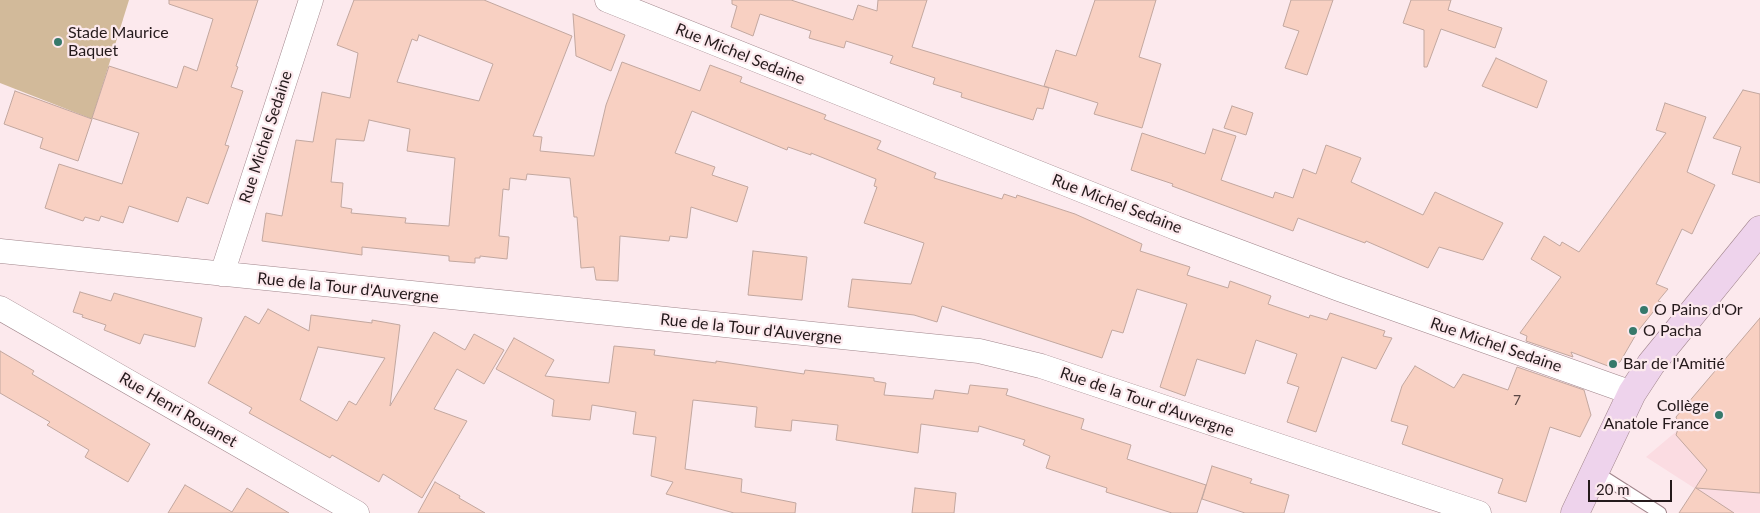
<!DOCTYPE html>
<meta charset="utf-8">
<style>
body{margin:0}
#map{position:relative;width:1760px;height:513px;overflow:hidden;background:#fce9ed;font-family:Lato,sans-serif}
canvas{display:block}
.scale{position:absolute;left:1588px;top:480px;width:84px;height:22px;box-sizing:border-box;border:2px solid #24191b;border-top:0;padding-left:6px;font-size:15px;line-height:18px;white-space:nowrap;color:#24191b;-webkit-text-stroke:4px #fce9ed;paint-order:stroke}
</style>
<div id="map">
<canvas width="1760" height="513"></canvas>
<div class="scale">20 m</div>
</div>
<script>
const g = document.querySelector('canvas').getContext('2d');
g.lineJoin = 'round';
function fill(path, color) {
  g.fillStyle = color;
  g.fill(path, 'evenodd');
}
function toPath(rows) {
  const path = new Path2D();
  for (const r of rows) {
    path.moveTo(r[0], r[1]);
    for (let i = 2; i < r.length; i += 2) path.lineTo(r[i], r[i + 1]);
  }
  return path;
}
function stroke(path, color, width, dash) {
  g.strokeStyle = color;
  g.lineWidth = width;
  g.lineCap = dash ? 'butt' : 'round';
  g.setLineDash(dash || []);
  g.stroke(path);
}
function write(font, color, halo, rows, align = 'center') {
  g.font = font + ' Lato,sans-serif';
  g.lineWidth = 4.5;
  g.setLineDash([]);
  g.textBaseline = 'middle';
  g.strokeStyle = halo;
  g.fillStyle = color;
  for (const [text, x, y, turn = 0] of rows) {
    g.save();
    g.translate(x, y);
    g.rotate((+turn || 0) * Math.PI / 180);
    g.textAlign = isNaN(turn) ? turn : align;
    if (halo) g.strokeText(text, 0, 0);
    g.fillText(text, 0, 0);
    g.restore();
  }
}
fill(toPath([
 [1760,318,1760,513,1733,513,1646,457,1678,430,1676,417]
]), '#fbdce2');
fill(toPath([
 [0,0,129,0,92,119,0,83]
]), '#d2ba9a');
const building = toPath([
 [169,0,258,0,236,66,238,67,231,87,243,91,225,145,229,146,208,204,187,197,178,222,129,206,123,223,101,216,99,221,85,217,83,221,45,208,59,164,122,184,139,133,92,118,109,66,177,88,184,66,197,71,213,19,169,4,169,0],
 [354,0,484,0,572,36,533,136,542,137,540,151,594,156,606,105,622,62,700,91,710,65,742,77,740,82,826,115,824,119,881,141,877,149,936,173,934,178,1002,199,1004,194,1016,198,1017,195,1075,214,1142,244,1140,251,1190,267,1187,275,1228,288,1230,281,1271,296,1268,304,1309,318,1310,315,1327,320,1330,313,1385,331,1383,336,1392,338,1376,369,1342,357,1316,432,1287,422,1299,387,1287,383,1297,354,1256,340,1245,374,1197,359,1185,396,1160,387,1187,304,1137,289,1123,333,1112,330,1102,358,942,306,937,322,914,315,848,307,852,279,911,284,924,243,864,223,877,187,874,186,876,179,811,153,811,155,788,147,787,150,692,111,675,153,715,167,712,175,748,187,737,222,691,207,687,238,670,236,669,241,620,236,618,281,596,280,594,267,581,268,577,217,574,217,570,178,527,174,526,180,510,178,509,190,503,189,499,236,509,237,507,259,480,256,480,258,475,258,475,263,449,261,449,256,362,247,362,255,262,241,266,213,282,216,296,140,313,142,322,92,350,98,358,53,337,45,354,0],
 [419,35,493,64,479,101,397,82,412,39,417,41,419,35],
 [369,120,410,129,407,151,455,158,449,226,405,223,406,218,351,213,352,209,341,207,343,183,331,182,336,139,364,141,369,120],
 [732,0,791,0,853,20,858,5,877,11,878,0,927,0,912,47,1049,88,1043,109,1037,108,1033,120,961,97,962,93,933,84,935,78,890,63,893,56,846,41,844,48,809,38,811,31,760,14,753,36,731,27,737,6,732,4,732,0],
 [1095,0,1156,0,1139,57,1161,64,1142,128,1094,114,1098,103,1044,86,1056,50,1076,56,1095,0],
 [1291,0,1333,0,1307,75,1285,68,1299,31,1283,26,1291,0],
 [1411,0,1451,0,1448,10,1502,28,1495,48,1441,29,1427,67,1424,67,1424,30,1403,23,1411,0],
 [573,14,625,35,611,71,576,56,573,14],
 [1496,58,1547,81,1537,108,1482,86,1496,58],
 [1743,90,1760,94,1760,183,1732,174,1741,147,1713,138,1743,90],
 [15,91,92,119,78,161,40,148,43,138,4,124,15,91],
 [1665,103,1706,117,1687,172,1715,185,1692,234,1682,229,1656,284,1668,289,1658,301,1661,302,1638,331,1620,362,1608,366,1571,352,1573,357,1526,341,1527,336,1520,333,1561,277,1531,259,1544,236,1560,246,1562,242,1579,252,1666,133,1656,130,1665,103],
 [1232,106,1253,113,1246,135,1224,128,1232,106],
 [1213,129,1236,136,1221,180,1273,198,1275,192,1293,198,1303,169,1316,174,1326,145,1361,158,1351,182,1423,215,1435,192,1503,223,1483,260,1439,247,1428,268,1366,241,1365,243,1298,218,1293,231,1172,186,1173,184,1131,170,1142,133,1205,154,1213,129],
 [753,251,807,257,802,300,748,295,753,251],
 [80,292,111,301,114,293,202,318,195,347,144,334,140,344,104,330,106,325,82,317,83,315,73,312,80,292],
 [268,309,309,331,311,315,372,323,372,320,400,325,390,406,434,332,465,350,474,334,504,350,484,384,457,369,434,409,467,421,422,498,383,474,379,482,332,455,330,458,249,413,252,408,208,383,245,316,259,324,268,309],
 [318,347,385,358,356,405,349,401,337,421,300,400,318,347],
 [1760,318,1760,493,1696,488,1734,513,1679,513,1707,470,1676,435,1679,426,1676,417,1760,318],
 [514,338,554,360,545,376,609,383,614,346,655,350,654,355,716,363,716,361,804,374,805,370,874,378,874,381,886,383,884,395,933,399,935,390,968,394,970,385,1008,389,1006,395,1084,419,1081,429,1131,445,1127,459,1206,485,1197,513,1172,513,1106,492,1107,488,1046,468,1050,456,1023,445,1025,440,979,426,978,432,921,424,918,453,836,440,838,425,792,420,791,431,755,427,757,407,693,400,685,469,742,479,741,492,796,503,795,513,734,513,666,494,673,482,651,476,656,437,633,434,636,412,592,405,590,420,552,416,554,400,496,369,514,338],
 [0,351,34,371,32,374,150,444,128,482,85,457,89,450,47,425,50,422,0,393,0,351],
 [1415,366,1454,388,1463,374,1508,390,1517,367,1584,390,1591,415,1580,437,1550,427,1526,502,1498,493,1503,479,1402,444,1408,426,1391,421,1402,386,1415,366],
 [1212,466,1252,479,1250,483,1289,495,1284,513,1245,513,1202,499,1212,466],
 [435,482,460,496,459,498,485,513,418,513,435,482],
 [185,485,232,512,247,488,289,513,168,513,185,485],
 [915,488,956,493,954,513,912,513,915,488]
]);
fill(building, '#f8d0c2');
stroke(building, '#c2a79f', 1);
const lane = toPath([
 [1594,471,1660,513]
]);
const street = toPath([
 [607,0,1176,228,1339,289,1632,393],
 [0,251,979,351,1041,366,1479,513],
 [222,274,311,0],
 [0,308,357,513]
]);
const secondary = toPath([
 [1575,513,1632,393,1651,364,1760,230]
]);
stroke(lane, '#a0858b', 14);
stroke(street, '#a0858b', 25);
stroke(secondary, '#a0858b', 29);
stroke(lane, '#fff', 12);
stroke(street, '#fff', 24);
stroke(secondary, '#eed3ec', 28);
for (const [x, y, r, color] of [
 [58,42,5,"#36796b"],
 [1644,310,5,"#36796b"],
 [1633,331,5,"#36796b"],
 [1613,364,5,"#36796b"],
 [1719,415,5,"#36796b"]
]) {
  const dot = new Path2D();
  dot.arc(x, y, r, 0, 2 * Math.PI);
  g.fillStyle = color;
  g.fill(dot);
  stroke(dot, '#fce9ed', 2);
}
write('14px', '#594745', null, [
 ["7",1517,400]
]);
write('16px', '#24191b', '#fce9ed', [
 ["Stade Maurice",68,33],
 ["Baquet",68,51],
 ["O Pains d'Or",1654,310],
 ["O Pacha",1643,331],
 ["Bar de l'Amitié",1623,364],
 ["Collège",1709,406,"right"],
 ["Anatole France",1709,424,"right"]
], 'left');
write('16px', '#24191b', '#fce9ed', [
 ["Rue Michel Sedaine",740,54,22],
 ["Rue Michel Sedaine",266,137,-72],
 ["Rue Michel Sedaine",1117,204,21],
 ["Rue de la Tour d'Auvergne",348,288,6],
 ["Rue de la Tour d'Auvergne",751,329,6],
 ["Rue Michel Sedaine",1496,345,19],
 ["Rue de la Tour d'Auvergne",1147,402,19],
 ["Rue Henri Rouanet",178,410,30]
]);
</script>
